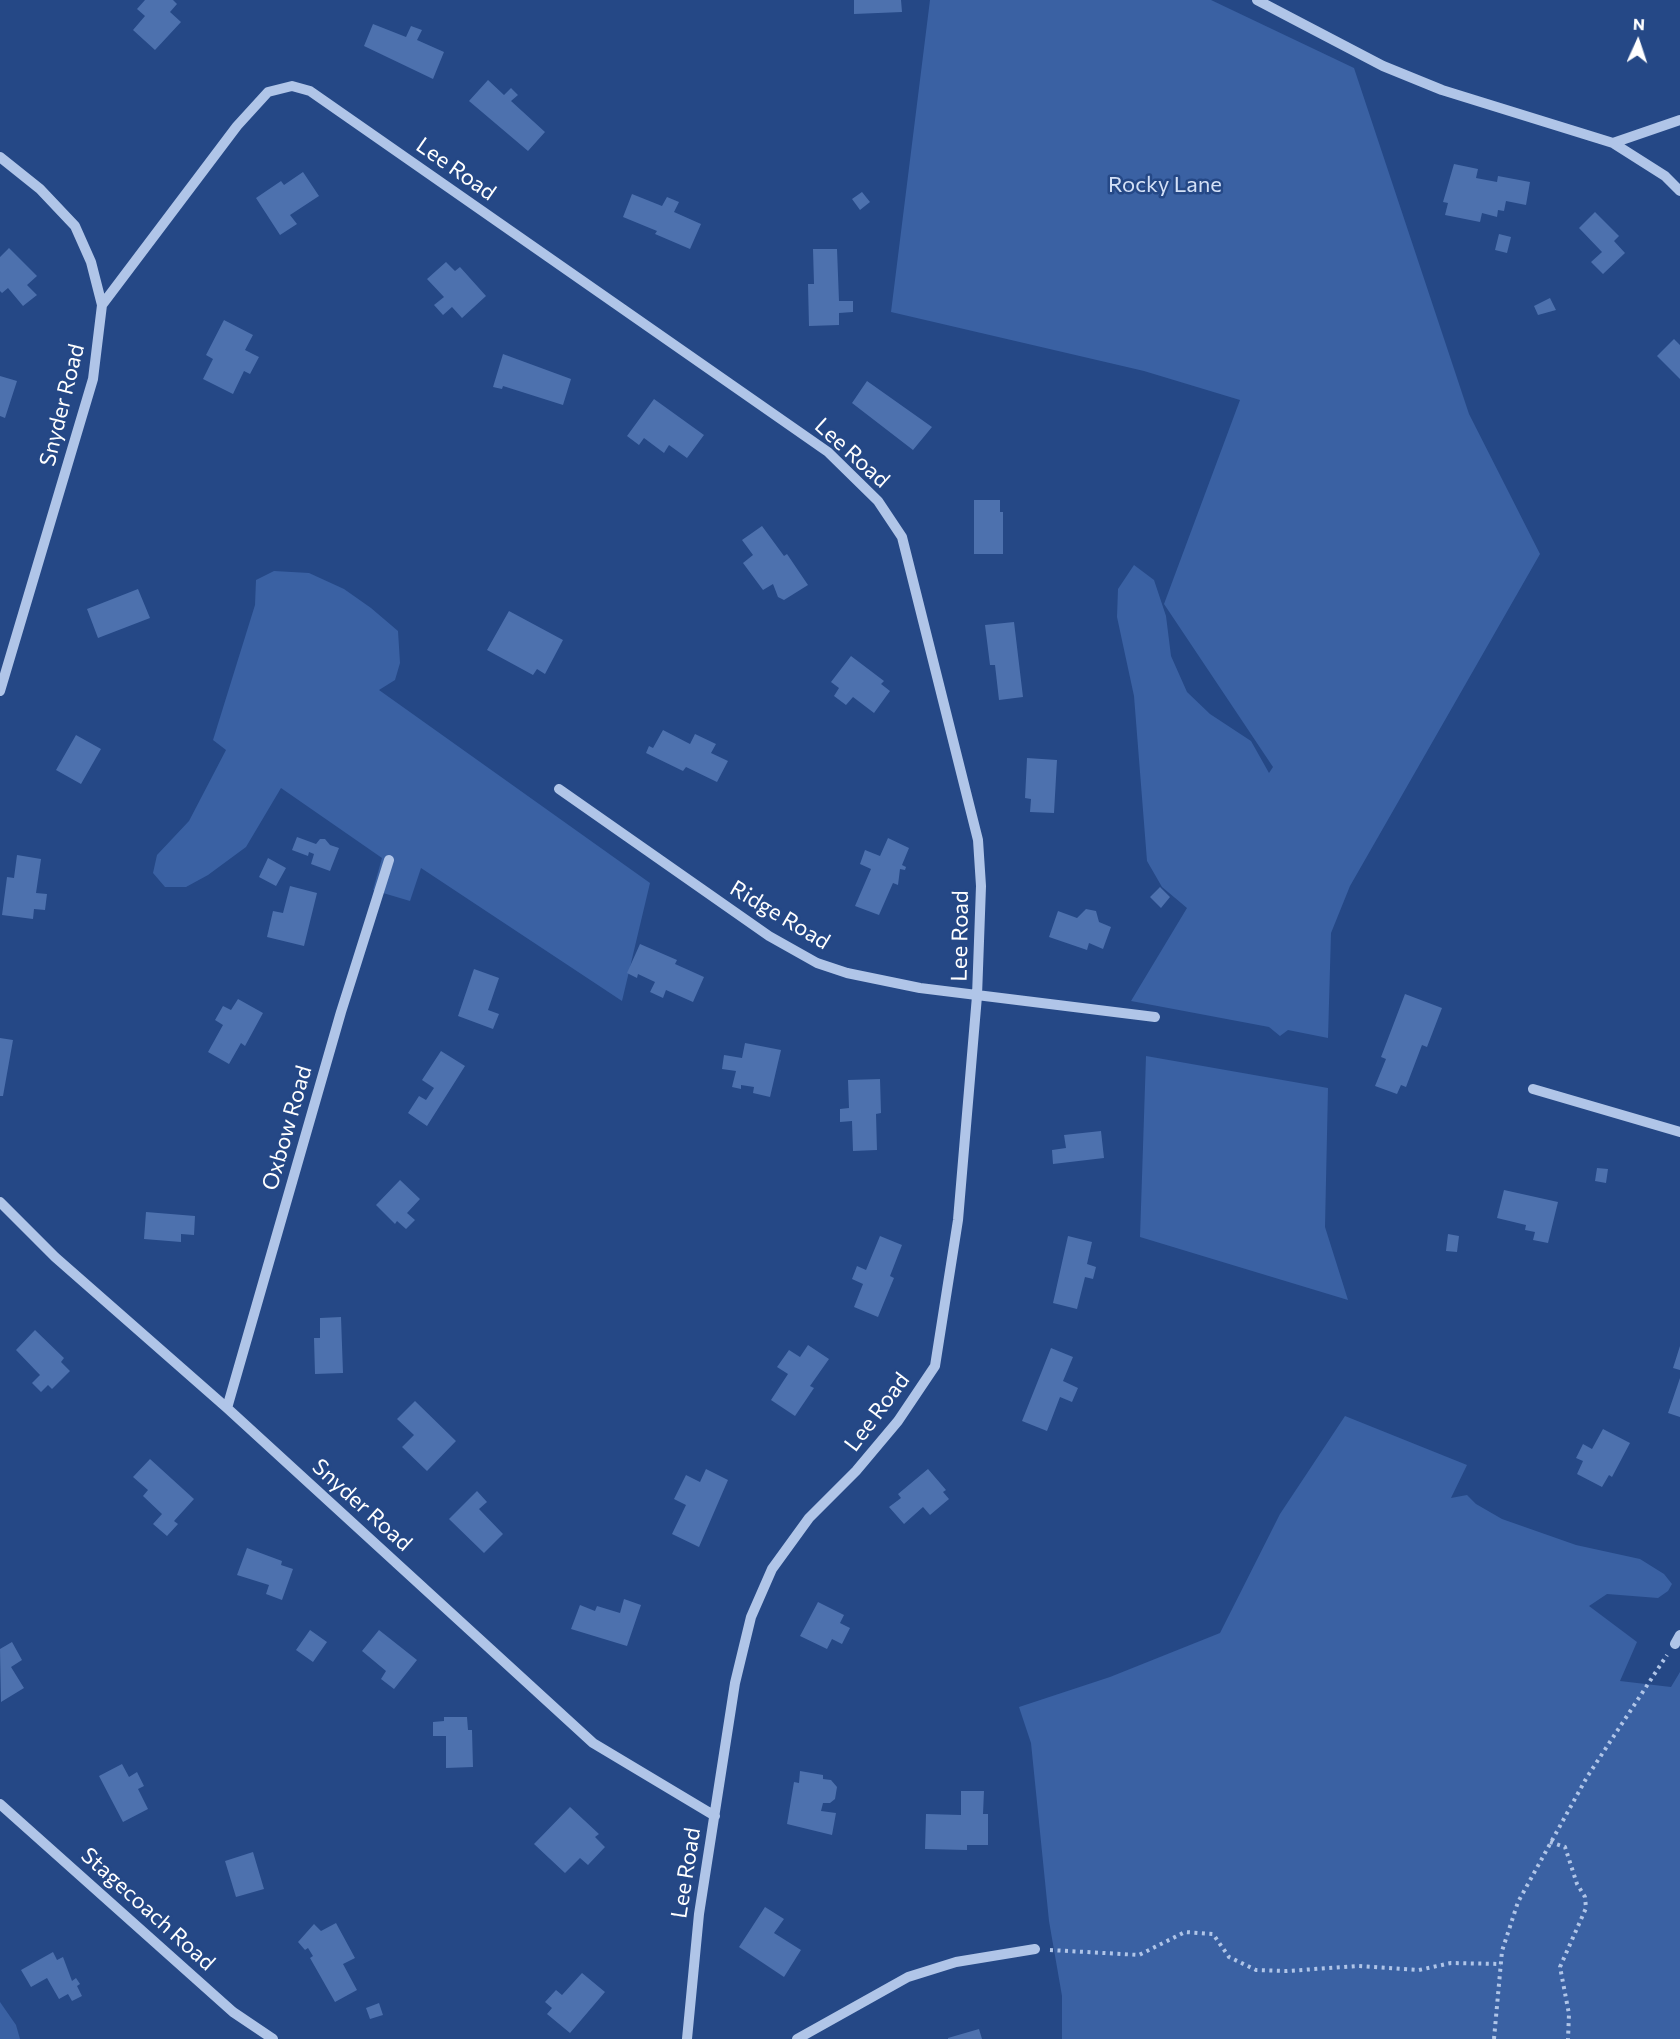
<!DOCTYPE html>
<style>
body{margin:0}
#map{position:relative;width:1680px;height:2039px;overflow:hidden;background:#254886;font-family:Commissioner,sans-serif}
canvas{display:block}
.north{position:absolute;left:1608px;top:12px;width:60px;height:60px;-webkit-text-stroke:4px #254886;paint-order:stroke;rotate:3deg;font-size:16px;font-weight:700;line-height:24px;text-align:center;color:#fff}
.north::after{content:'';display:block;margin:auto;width:21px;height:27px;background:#fff;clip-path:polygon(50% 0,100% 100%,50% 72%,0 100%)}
</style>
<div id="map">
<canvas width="1680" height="2039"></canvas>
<div class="north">N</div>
</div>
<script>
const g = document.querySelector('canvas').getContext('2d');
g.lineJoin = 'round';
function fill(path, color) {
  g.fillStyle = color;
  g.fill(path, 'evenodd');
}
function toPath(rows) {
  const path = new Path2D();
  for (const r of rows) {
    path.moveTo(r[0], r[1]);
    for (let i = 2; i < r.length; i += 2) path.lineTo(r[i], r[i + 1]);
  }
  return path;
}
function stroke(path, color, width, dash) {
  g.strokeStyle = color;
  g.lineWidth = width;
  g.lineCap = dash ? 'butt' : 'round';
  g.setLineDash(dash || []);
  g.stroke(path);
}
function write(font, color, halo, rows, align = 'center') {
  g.font = font + ' Commissioner,sans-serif';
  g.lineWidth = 5;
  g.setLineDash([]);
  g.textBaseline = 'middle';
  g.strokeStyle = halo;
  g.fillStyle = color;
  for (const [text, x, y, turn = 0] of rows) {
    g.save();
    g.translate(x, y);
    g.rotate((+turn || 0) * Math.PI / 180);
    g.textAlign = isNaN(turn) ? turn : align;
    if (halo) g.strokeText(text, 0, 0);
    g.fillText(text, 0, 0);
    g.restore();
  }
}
fill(toPath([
 [930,0,1211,0,1354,68,1469,414,1540,554,1350,886,1331,933,1328,1038,1288,1030,1280,1036,1269,1027,1131,1001,1187,908,1162,887,1147,861,1134,696,1117,617,1118,589,1134,565,1154,580,1166,616,1171,656,1187,692,1210,714,1251,741,1269,773,1273,767,1164,604,1240,400,1144,371,891,312],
 [274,571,309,573,344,589,371,608,398,631,400,663,395,680,379,690,650,883,622,1001,421,868,410,901,373,890,382,858,281,788,246,847,208,875,186,887,165,887,153,873,157,855,189,821,226,750,213,740,255,605,256,580],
 [1146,1056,1328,1088,1325,1227,1348,1300,1140,1237],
 [1345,1416,1467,1465,1451,1498,1467,1495,1476,1504,1502,1519,1576,1545,1640,1559,1664,1574,1672,1584,1668,1591,1658,1598,1607,1594,1589,1606,1637,1642,1620,1681,1671,1687,1680,1672,1680,2039,1062,2039,1062,1996,1049,1921,1031,1743,1019,1707,1110,1677,1220,1633,1280,1514],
 [0,2002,16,2025,20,2039,0,2039]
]), '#3a61a3');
fill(toPath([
 [145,0,173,0,177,4,170,12,181,22,155,50,133,30,145,16,137,9],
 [854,0,901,0,902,12,854,14],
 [373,24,406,37,411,26,422,30,417,40,444,52,433,79,364,46],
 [488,80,504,95,511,88,518,95,511,101,545,132,528,151,469,101],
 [1454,164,1478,169,1476,178,1497,182,1498,176,1530,182,1526,205,1506,201,1504,211,1498,210,1497,217,1482,213,1480,222,1445,215,1448,203,1443,202],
 [303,172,319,196,290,215,297,224,280,235,256,198,281,181,284,185],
 [862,192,870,202,860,210,852,199],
 [632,194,662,206,667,197,679,202,674,212,701,224,690,249,655,234,657,231,623,217],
 [1595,212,1619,236,1614,241,1625,253,1603,274,1591,262,1602,252,1579,228],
 [1499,234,1511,237,1507,253,1495,250],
 [9,248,37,276,27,285,37,295,23,306,8,288,2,293,0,291,0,257],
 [813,249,837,249,839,301,853,301,853,312,839,313,839,325,809,326,808,284,814,284],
 [446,262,455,271,460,267,486,296,462,318,452,307,443,315,434,305,444,297,427,279],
 [1550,298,1556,310,1538,315,1534,306],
 [224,320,253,335,245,350,259,357,250,374,244,371,233,394,203,379,213,359,206,355],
 [1674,339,1680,345,1680,379,1657,356],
 [503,354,571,379,563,405,503,386,502,389,493,387],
 [0,376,17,381,5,418,0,416],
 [867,381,932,427,913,450,852,403],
 [654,399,704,435,687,458,669,445,664,453,644,438,639,445,627,436],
 [974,500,1000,500,1000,512,1003,512,1003,554,974,554],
 [762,526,784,556,787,554,808,585,784,600,778,597,773,584,763,590,743,563,753,555,742,540],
 [138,589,150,618,98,638,87,609],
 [509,611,563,640,545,674,537,669,533,675,487,650],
 [1014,622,1023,697,999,700,995,665,990,665,985,625],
 [851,656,884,681,881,684,890,691,874,713,853,697,846,705,834,696,839,688,831,682],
 [663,730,690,744,695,734,716,744,711,753,728,761,717,782,686,767,683,771,646,753,649,746,653,748],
 [76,735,101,749,81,784,56,770],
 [1027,758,1057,760,1054,813,1030,812,1031,799,1025,798],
 [297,837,316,844,320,839,325,839,330,845,339,848,330,871,311,864,314,854,309,852,308,856,292,850],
 [888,838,909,848,902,865,906,867,905,870,900,869,898,885,893,883,879,915,855,906,871,869,860,864,865,850,880,856],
 [17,855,41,859,36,893,47,894,45,910,34,909,33,919,2,915,7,877,14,878],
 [268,858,286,868,276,886,259,877],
 [290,886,317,893,304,946,267,937,273,911,283,913],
 [1160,887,1170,897,1161,908,1150,897],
 [1086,909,1096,911,1099,922,1111,927,1103,949,1089,943,1087,950,1049,937,1058,911,1077,918],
 [640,944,677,960,675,964,704,977,693,1002,666,990,663,998,650,992,655,982,638,974,637,978,627,973],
 [474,969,499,978,488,1010,499,1014,493,1029,458,1016],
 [1405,994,1442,1008,1427,1047,1422,1045,1406,1087,1401,1085,1397,1094,1375,1086,1386,1059,1381,1057],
 [238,999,263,1013,245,1046,241,1043,229,1064,208,1052,223,1025,215,1020,223,1006,231,1010],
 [0,1038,13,1040,3,1096,0,1096],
 [745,1043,781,1050,770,1097,753,1093,754,1087,741,1085,741,1089,732,1087,736,1071,722,1069,724,1055,742,1058],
 [441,1051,465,1066,427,1126,408,1113,419,1096,426,1100,434,1088,422,1080],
 [880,1079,881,1113,876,1114,877,1150,853,1151,852,1121,840,1122,840,1109,849,1108,848,1080],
 [1101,1131,1104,1158,1053,1164,1052,1150,1066,1148,1064,1135],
 [1597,1168,1608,1169,1606,1183,1595,1181],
 [400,1180,420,1199,407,1213,415,1220,406,1229,397,1221,395,1224,376,1205],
 [1504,1190,1558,1202,1548,1243,1533,1240,1535,1232,1525,1230,1526,1225,1497,1218],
 [146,1212,195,1216,194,1235,181,1234,181,1242,144,1239],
 [1448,1234,1459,1236,1457,1252,1446,1251],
 [880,1236,902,1245,890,1276,894,1278,878,1317,854,1307,863,1284,852,1279,857,1266,866,1270],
 [1068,1236,1092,1242,1087,1264,1096,1267,1093,1279,1085,1277,1077,1309,1053,1303],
 [341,1317,343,1373,315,1374,314,1338,320,1338,320,1318],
 [35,1330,64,1358,61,1362,70,1371,52,1389,48,1385,41,1392,32,1383,40,1375,16,1350],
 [808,1345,829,1359,810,1386,814,1388,795,1416,771,1400,788,1374,777,1367,789,1350,800,1357],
 [1680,1346,1680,1370,1673,1368],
 [1051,1348,1073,1357,1063,1381,1078,1388,1072,1402,1060,1397,1047,1431,1022,1421],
 [1680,1378,1680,1417,1668,1413],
 [415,1401,456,1441,427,1471,402,1447,414,1435,397,1419],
 [1603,1429,1630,1443,1612,1477,1609,1475,1602,1487,1577,1474,1583,1461,1576,1458,1583,1444,1592,1449],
 [150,1459,194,1499,174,1521,178,1524,167,1536,153,1524,162,1514,143,1496,148,1490,133,1477],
 [706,1469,728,1480,699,1547,672,1534,686,1505,674,1499,686,1475,700,1482],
 [928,1469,946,1490,943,1492,949,1499,930,1515,923,1507,904,1524,889,1507,901,1498,898,1494],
 [477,1491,487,1502,479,1509,503,1534,484,1553,449,1519],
 [247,1548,282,1561,281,1565,293,1569,282,1600,266,1594,269,1585,237,1575],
 [624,1599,641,1605,627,1646,571,1629,580,1605,595,1611,597,1606,620,1613],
 [818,1602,844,1615,840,1623,850,1628,842,1644,832,1639,827,1649,800,1636],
 [310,1630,327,1642,313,1662,296,1650],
 [379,1630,417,1660,394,1689,381,1679,386,1671,362,1651],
 [12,1642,22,1660,11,1667,24,1688,1,1702,0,1649],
 [444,1717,467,1717,468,1730,472,1730,473,1767,446,1768,446,1736,433,1736,433,1722,444,1721],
 [122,1764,129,1777,137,1772,144,1786,138,1789,148,1809,123,1822,99,1776],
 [800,1771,823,1775,823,1779,831,1780,837,1787,835,1799,830,1803,823,1803,821,1811,836,1813,832,1835,787,1824,794,1782,799,1783],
 [961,1791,984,1791,983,1814,988,1814,988,1845,967,1845,967,1850,925,1849,926,1814,961,1815],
 [570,1807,599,1834,595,1837,605,1847,588,1865,580,1858,565,1873,534,1844],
 [253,1852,264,1889,236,1897,225,1861],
 [765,1907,784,1919,774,1933,801,1950,784,1977,739,1947],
 [336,1923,355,1958,343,1964,357,1990,335,2002,310,1958,313,1956,308,1948,305,1950,298,1942,314,1924,321,1931],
 [53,1952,57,1960,63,1957,72,1981,76,1978,80,1984,77,1986,82,1996,72,2001,68,1994,59,1999,47,1978,31,1987,21,1970],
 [582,1973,605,1992,570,2033,547,2014,552,2008,545,2002,556,1990,562,1995],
 [379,2003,383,2015,370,2019,366,2008],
 [979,2029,982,2039,948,2039,948,2038]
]), '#4d71ae');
stroke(toPath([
 [1550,1842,1565,1847,1577,1884,1585,1897,1586,1908,1560,1967,1569,2014,1568,2039],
 [1050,1950,1139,1955,1185,1932,1213,1934,1229,1957,1256,1970,1287,1971,1358,1966,1419,1970,1451,1963,1501,1964],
 [1494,2039,1502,1951,1518,1902,1587,1777,1667,1655]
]), '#b0c5e8', 4, [3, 4.5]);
stroke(toPath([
 [1257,0,1383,66,1442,90,1613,143,1665,176,1680,191],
 [1613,143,1680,120],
 [0,157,40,189,75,226,91,262,102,305],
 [0,691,93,379,102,305,237,126,268,92,292,86,310,91,828,452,878,501,902,537,978,840,981,886,977,996,958,1220,935,1366,898,1421,856,1471,809,1518,772,1569,751,1617,735,1683,699,1914,687,2039],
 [559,789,769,936,817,963,847,973,920,988,1155,1017],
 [1533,1089,1680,1132],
 [0,1202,55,1257,227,1408,593,1743,715,1816],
 [227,1408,341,1012,389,860],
 [1675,1644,1680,1635],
 [0,1804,233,2012,273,2039],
 [797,2039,908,1977,956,1962,1035,1949]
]), '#b0c5e8', 10);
write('22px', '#fff', '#254886', [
 ["Lee Road",456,169,35],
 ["Snyder Road",62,405,-76],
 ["Lee Road",852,453,42],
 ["Ridge Road",780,915,31],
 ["Lee Road",960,936,-89],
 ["Oxbow Road",287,1128,-74],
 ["Lee Road",877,1412,-53],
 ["Snyder Road",362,1505,42],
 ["Lee Road",686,1873,-81],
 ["Stagecoach Road",148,1909,42]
]);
write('22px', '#d4e1f7', '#254886', [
 ["Rocky Lane",1165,185]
]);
</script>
